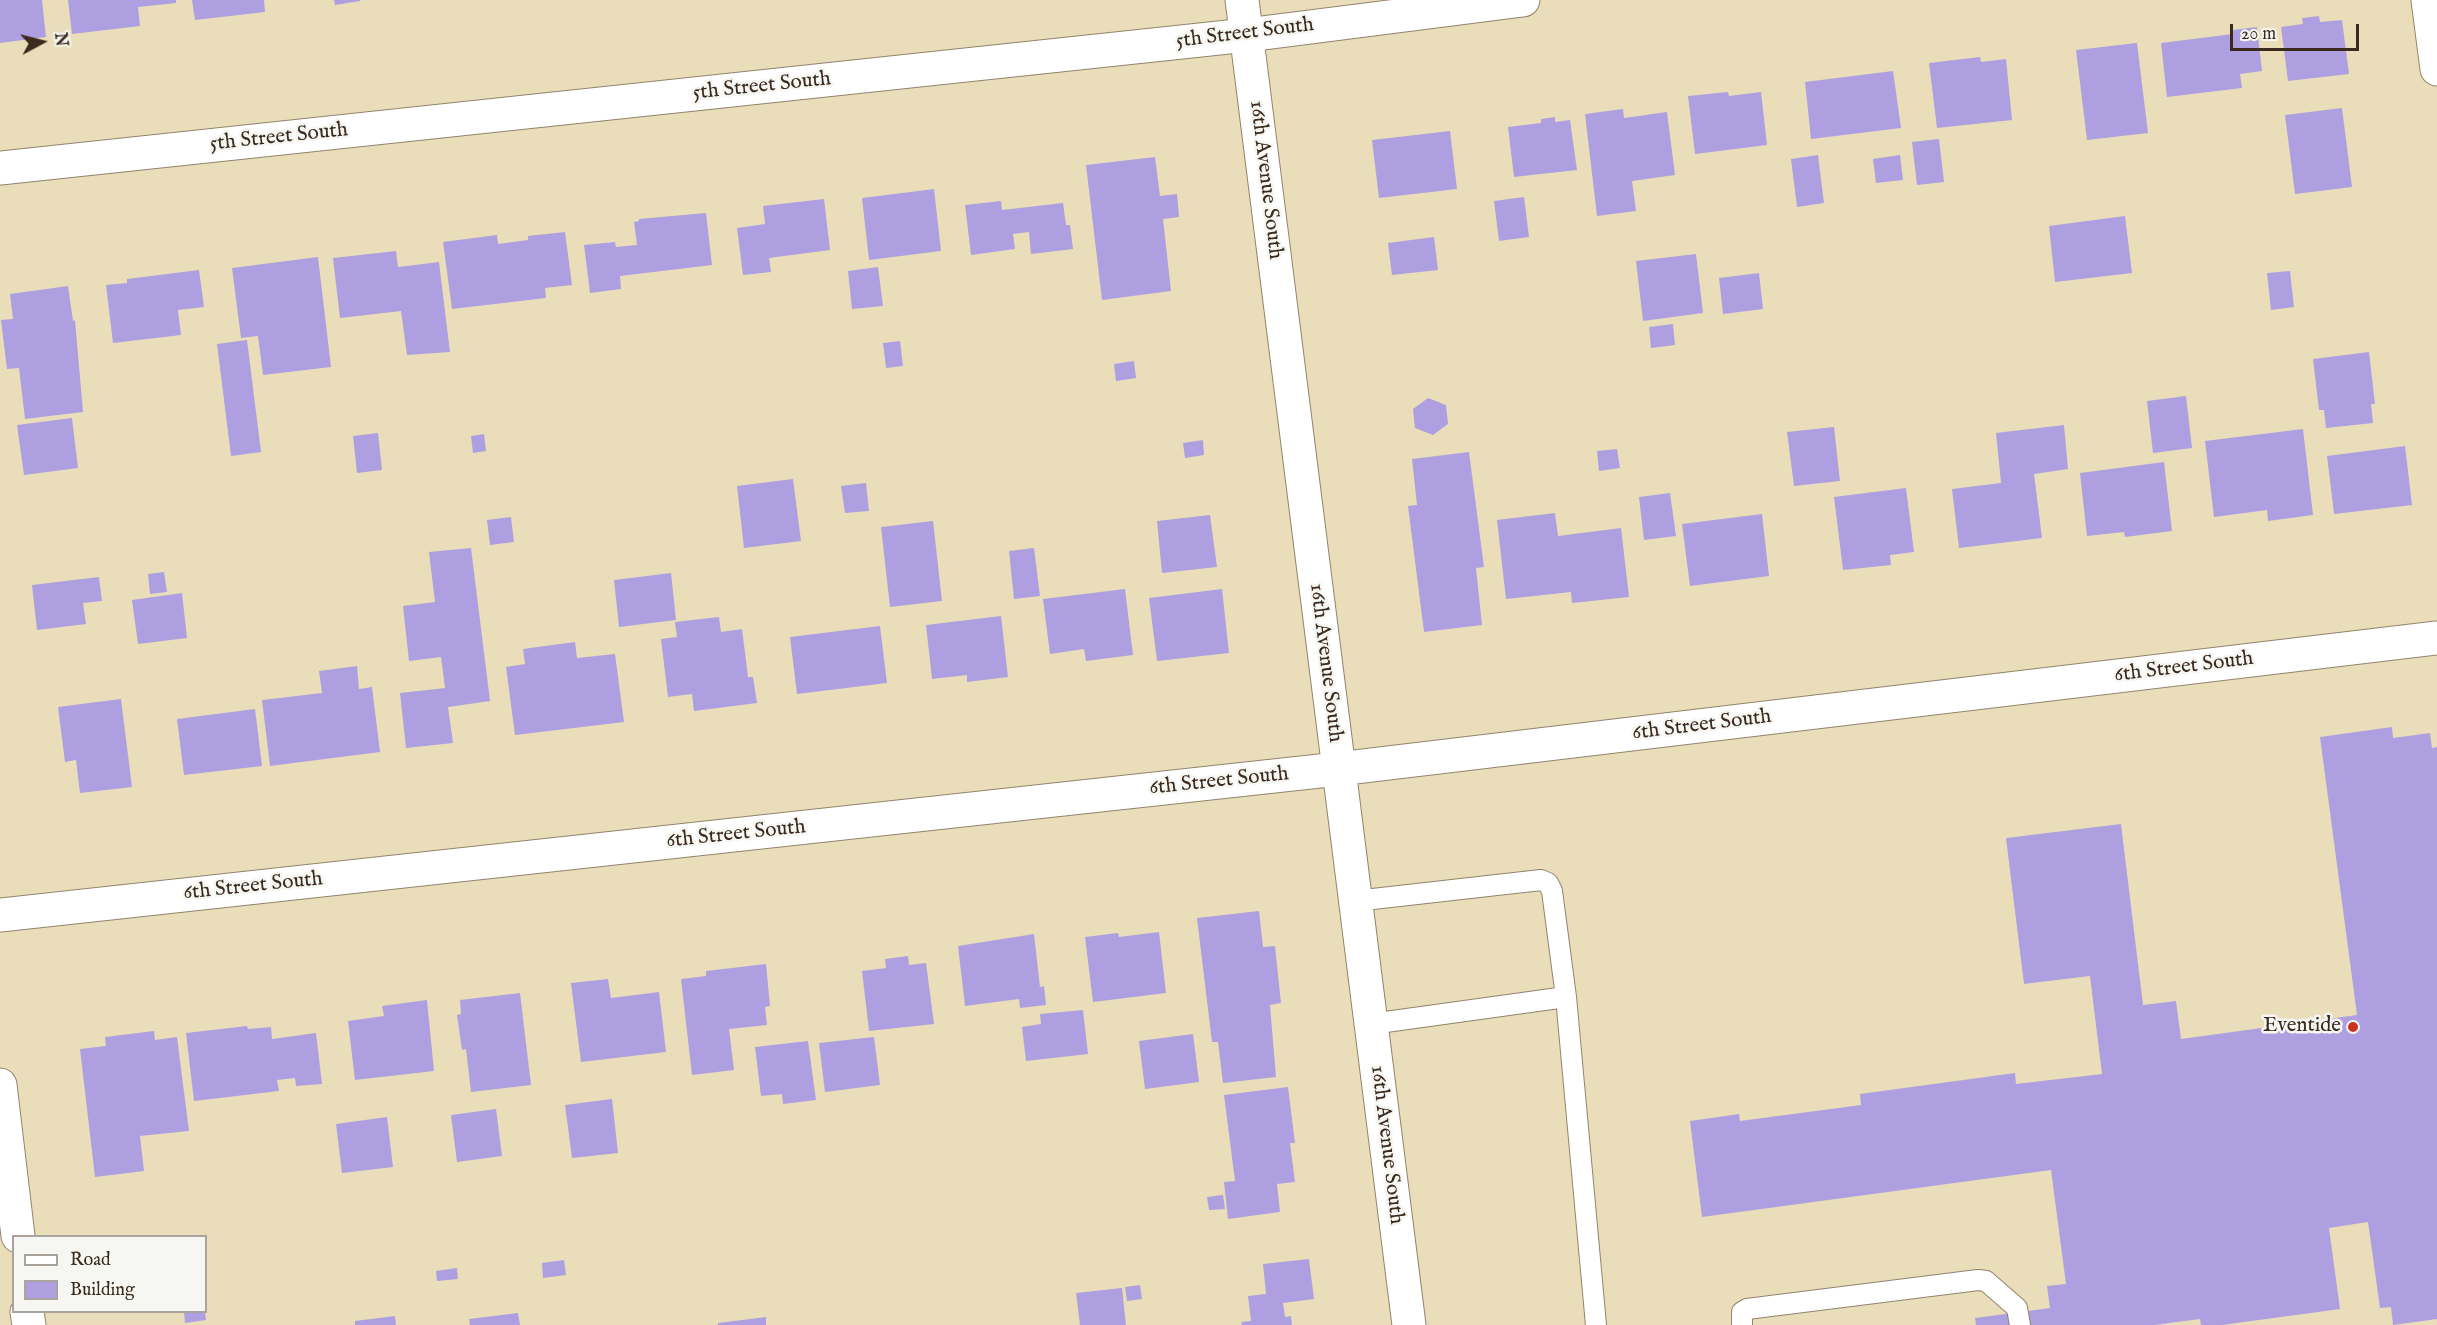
<!DOCTYPE html>
<style>
body{margin:0}
#map{position:relative;width:2437px;height:1325px;overflow:hidden;background:#e9deb9;font-family:"IM FELL English",serif}
canvas{display:block}
.legend{position:absolute;left:12px;top:1235px;width:195px;height:78px;box-sizing:border-box;background:#f6f6f2;border:2px solid #aba49d;margin:0;padding:8px 10px;list-style:none;font-size:18px;color:#3b2a1e}
.legend li{display:flex;align-items:center;gap:12px;height:30px}
.legend b{width:30px;border:2px solid #aba49d}
.north{position:absolute;left:12px;top:12px;width:60px;height:60px;-webkit-text-stroke:4px #f6f6f2;paint-order:stroke;rotate:83deg;font-size:16px;font-weight:700;line-height:24px;text-align:center;color:#3b2a1e}
.north::after{content:'';display:block;margin:auto;width:21px;height:27px;background:#3b2a1e;clip-path:polygon(50% 0,100% 100%,50% 72%,0 100%)}
.scale{position:absolute;left:2230px;top:24px;width:129px;height:27px;box-sizing:border-box;border:3px solid #3b2a1e;border-top:0;padding-left:8px;font-size:18px;line-height:21px;white-space:nowrap;color:#3b2a1e;-webkit-text-stroke:4px #f6f6f2;paint-order:stroke}
</style>
<div id="map">
<canvas width="2437" height="1325"></canvas>
<ul class="legend">
<li><b style="height:8px;background:#fff"></b>Road</li>
<li><b style="height:16px;background:#aea0e0"></b>Building</li>
</ul>
<div class="north">N</div>
<div class="scale">20 m</div>
</div>
<script>
const g = document.querySelector('canvas').getContext('2d');
g.lineJoin = 'round';
function fill(path, color) {
  g.fillStyle = color;
  g.fill(path, 'evenodd');
}
function toPath(rows) {
  const path = new Path2D();
  for (const r of rows) {
    path.moveTo(r[0], r[1]);
    for (let i = 2; i < r.length; i += 2) path.lineTo(r[i], r[i + 1]);
  }
  return path;
}
function stroke(path, color, width, dash) {
  g.strokeStyle = color;
  g.lineWidth = width;
  g.lineCap = dash ? 'butt' : 'round';
  g.setLineDash(dash || []);
  g.stroke(path);
}
function write(font, color, halo, rows, align = 'center') {
  g.font = font + ' "IM FELL English",serif';
  g.lineWidth = 5;
  g.setLineDash([]);
  g.textBaseline = 'middle';
  g.strokeStyle = halo;
  g.fillStyle = color;
  for (const [text, x, y, turn = 0] of rows) {
    g.save();
    g.translate(x, y);
    g.rotate((+turn || 0) * Math.PI / 180);
    g.textAlign = isNaN(turn) ? turn : align;
    if (halo) g.strokeText(text, 0, 0);
    g.fillText(text, 0, 0);
    g.restore();
  }
}
fill(toPath([
 [0,0,42,0,46,37,0,43],
 [68,0,176,0,176,3,138,7,140,26,72,34],
 [192,0,264,0,265,12,195,20],
 [334,0,360,0,360,1,335,5],
 [2319,16,2320,22,2342,20,2349,74,2288,81,2281,27,2303,24,2302,18],
 [2257,27,2262,71,2240,74,2242,88,2167,97,2161,43,2233,34,2233,30],
 [2137,43,2148,133,2087,140,2076,50],
 [1980,57,1981,62,2006,59,2012,120,1937,128,1929,63],
 [1893,71,1901,128,1811,139,1805,82],
 [1728,92,1729,96,1761,92,1767,145,1695,154,1688,96],
 [2342,108,2352,187,2295,194,2285,115],
 [1623,109,1624,118,1667,112,1675,175,1632,181,1636,211,1597,216,1585,114],
 [1555,117,1555,122,1570,120,1577,170,1514,177,1508,127,1541,123,1541,119],
 [1450,131,1457,189,1379,198,1372,140],
 [1939,139,1944,182,1917,185,1912,142],
 [1818,155,1824,203,1797,207,1791,159],
 [1900,155,1903,180,1876,183,1873,159],
 [1155,157,1160,196,1177,194,1179,217,1163,219,1171,291,1102,300,1086,165],
 [934,189,941,251,869,260,862,198],
 [1524,197,1529,237,1499,241,1494,201],
 [824,199,830,250,769,258,771,272,743,275,737,228,765,224,763,206],
 [1001,201,1002,210,1063,203,1066,225,1070,225,1073,249,1031,254,1029,232,1013,234,1015,249,971,255,965,205],
 [706,213,712,265,620,276,621,289,590,293,584,245,615,242,616,247,637,245,634,222,639,221,639,219],
 [2125,216,2132,273,2055,282,2049,226],
 [565,232,572,285,545,288,546,298,452,309,443,242,497,235,498,244,528,240,528,236],
 [1434,237,1438,270,1392,275,1388,243],
 [396,251,398,267,439,262,450,352,407,355,401,311,340,318,333,258],
 [1696,254,1703,313,1643,321,1636,261],
 [318,257,331,367,263,375,258,336,241,338,232,268],
 [878,267,883,306,852,309,848,271],
 [199,270,204,307,178,310,181,335,113,343,106,285,127,283,127,279],
 [2290,271,2294,307,2271,310,2267,273],
 [1759,273,1763,309,1723,314,1719,278],
 [68,286,73,321,75,320,83,412,25,419,19,368,7,369,1,320,13,319,10,294],
 [1673,324,1675,345,1651,348,1649,327],
 [247,340,261,452,231,456,217,344],
 [900,341,903,366,886,368,883,343],
 [2369,352,2375,404,2371,404,2373,423,2326,428,2324,410,2319,410,2313,359],
 [1134,361,1136,378,1116,381,1114,364],
 [2186,396,2192,448,2153,453,2147,401],
 [1428,398,1446,405,1448,424,1433,435,1415,428,1413,409],
 [72,418,78,468,24,475,17,425],
 [2064,425,2068,469,2034,474,2042,538,1959,548,1952,489,2001,483,1996,433],
 [1834,427,1840,481,1794,486,1787,432],
 [2303,429,2313,515,2268,521,2267,510,2214,517,2205,441],
 [378,433,382,470,357,473,353,436],
 [484,434,486,451,473,453,471,436],
 [1203,440,1204,455,1185,458,1183,443],
 [2405,446,2412,505,2334,514,2327,456],
 [1617,449,1620,468,1599,471,1597,451],
 [1469,452,1484,567,1476,568,1482,625,1424,632,1408,506,1417,505,1412,459],
 [2164,462,2172,531,2125,537,2124,532,2087,536,2080,473],
 [793,479,801,541,744,548,737,486],
 [866,483,869,511,845,513,841,486],
 [1906,488,1914,552,1890,555,1891,565,1843,570,1834,497],
 [1670,493,1676,536,1644,540,1639,497],
 [1555,513,1558,536,1621,528,1629,597,1572,603,1571,592,1506,599,1497,520],
 [1762,514,1769,576,1690,586,1682,524],
 [1210,515,1217,567,1162,573,1157,521],
 [511,517,514,542,490,545,487,520],
 [933,521,942,601,890,607,881,527],
 [471,548,490,701,448,707,453,743,406,748,400,693,445,688,441,657,409,661,403,606,435,602,429,552],
 [1034,548,1040,596,1014,599,1009,551],
 [164,572,167,592,150,594,148,574],
 [671,573,676,620,619,627,614,580],
 [99,577,102,601,83,603,86,624,37,630,32,585],
 [1125,589,1133,655,1086,661,1084,649,1050,654,1043,599],
 [1222,589,1229,653,1157,661,1149,598],
 [182,593,187,638,138,644,132,600],
 [1001,616,1008,677,967,682,967,675,932,679,926,625],
 [719,617,721,632,742,629,748,677,753,677,757,703,694,711,692,694,668,697,661,639,677,637,675,622],
 [880,626,887,683,797,694,790,637],
 [575,642,577,658,615,654,624,722,515,735,506,667,525,664,523,649],
 [357,666,359,689,372,687,380,752,270,766,262,700,322,693,319,671],
 [121,699,132,787,80,793,76,760,65,762,58,707],
 [255,709,262,766,184,775,177,719],
 [2392,727,2393,738,2430,733,2432,748,2437,747,2437,1319,2393,1325,2391,1307,2380,1308,2368,1222,2329,1228,2340,1309,2222,1325,2201,1325,2200,1319,2155,1325,1976,1325,1975,1318,2050,1308,2047,1286,2066,1284,2051,1170,1702,1217,1690,1121,1739,1114,1740,1121,1861,1105,1860,1094,2015,1073,2016,1084,2102,1074,2090,976,2024,984,2006,838,2121,824,2143,1005,2176,1001,2181,1039,2357,1015,2320,737],
 [1259,911,1263,947,1275,946,1281,1003,1270,1005,1276,1077,1223,1083,1218,1042,1212,1042,1197,918],
 [1159,932,1166,993,1093,1002,1085,937,1118,933,1119,937],
 [1034,934,1040,987,1044,986,1046,1005,1020,1008,1019,999,965,1006,958,946],
 [908,956,909,965,926,963,934,1024,869,1031,862,971,886,968,885,959],
 [766,964,770,1006,765,1007,767,1025,729,1029,734,1070,692,1075,681,979,706,976,706,971],
 [608,979,611,998,659,992,666,1052,581,1062,571,983],
 [520,993,531,1085,471,1092,466,1049,462,1050,457,1015,461,1014,460,1000],
 [427,1000,434,1071,355,1080,348,1021,384,1016,382,1006],
 [1083,1010,1088,1054,1026,1061,1022,1027,1041,1024,1040,1014],
 [247,1026,248,1029,271,1027,272,1039,316,1033,322,1084,296,1086,295,1078,277,1080,279,1091,194,1101,186,1033],
 [154,1031,155,1040,177,1037,189,1131,140,1136,144,1171,95,1177,80,1049,106,1046,105,1037],
 [1193,1034,1199,1082,1145,1089,1139,1041],
 [874,1037,880,1085,825,1092,819,1043],
 [808,1041,816,1100,783,1104,782,1094,761,1096,755,1047],
 [1288,1087,1295,1143,1290,1143,1295,1182,1277,1184,1280,1212,1228,1219,1224,1182,1235,1181,1224,1095],
 [612,1099,618,1153,572,1158,565,1105],
 [496,1109,502,1156,457,1162,451,1115],
 [387,1117,393,1167,342,1173,336,1124],
 [1223,1195,1225,1209,1209,1210,1207,1197],
 [1309,1259,1314,1299,1283,1303,1285,1317,1291,1316,1292,1325,1242,1325,1241,1322,1251,1321,1248,1296,1266,1294,1263,1264],
 [564,1260,566,1275,543,1278,542,1263],
 [457,1268,458,1279,437,1281,436,1271],
 [1140,1285,1142,1299,1127,1301,1125,1287],
 [1122,1288,1126,1325,1080,1325,1076,1293],
 [184,1312,205,1312,206,1320,185,1323],
 [518,1313,520,1325,470,1325,469,1319],
 [395,1316,396,1325,355,1325,355,1321],
 [766,1317,766,1325,718,1325,718,1323]
]), '#aea0e0');
const service = toPath([
 [1355,901,1541,880,1548,883,1552,891,1566,997,1596,1325],
 [1371,1024,1566,997],
 [1742,1325,1742,1312,1747,1309,1978,1280,1986,1281,2017,1308,2020,1325]
]);
const minor = toPath([
 [1242,0,1409,1325],
 [2428,0,2437,69],
 [0,915,1338,769,2437,638],
 [0,1085,18,1236],
 [27,1312,29,1325]
]);
const tertiary = toPath([
 [0,168,1247,35,1523,0]
]);
stroke(service, '#92846c', 22);
stroke(minor, '#92846c', 35);
stroke(tertiary, '#92846c', 35);
stroke(service, '#fff', 20);
stroke(minor, '#fff', 33);
stroke(tertiary, '#fff', 33);
for (const [x, y, r, color] of [
 [2353,1027,6,"#c8321e"]
]) {
  const dot = new Path2D();
  dot.arc(x, y, r, 0, 2 * Math.PI);
  g.fillStyle = color;
  g.fill(dot);
  stroke(dot, '#f6f6f2', 2);
}
write('21px', '#3b2a1e', '#f6f6f2', [
 ["5th Street South",1245,34,-7],
 ["5th Street South",762,87,-6],
 ["5th Street South",279,138,-6],
 ["16th Avenue South",1265,180,83],
 ["16th Avenue South",1325,663,83],
 ["6th Street South",2184,668,-7],
 ["6th Street South",1702,726,-7],
 ["6th Street South",1219,782,-6],
 ["6th Street South",736,835,-6],
 ["6th Street South",253,887,-6],
 ["16th Avenue South",1386,1145,83]
]);
write('21px', '#3b2a1e', '#f6f6f2', [
 ["Eventide",2341,1027]
], 'right');
</script>
